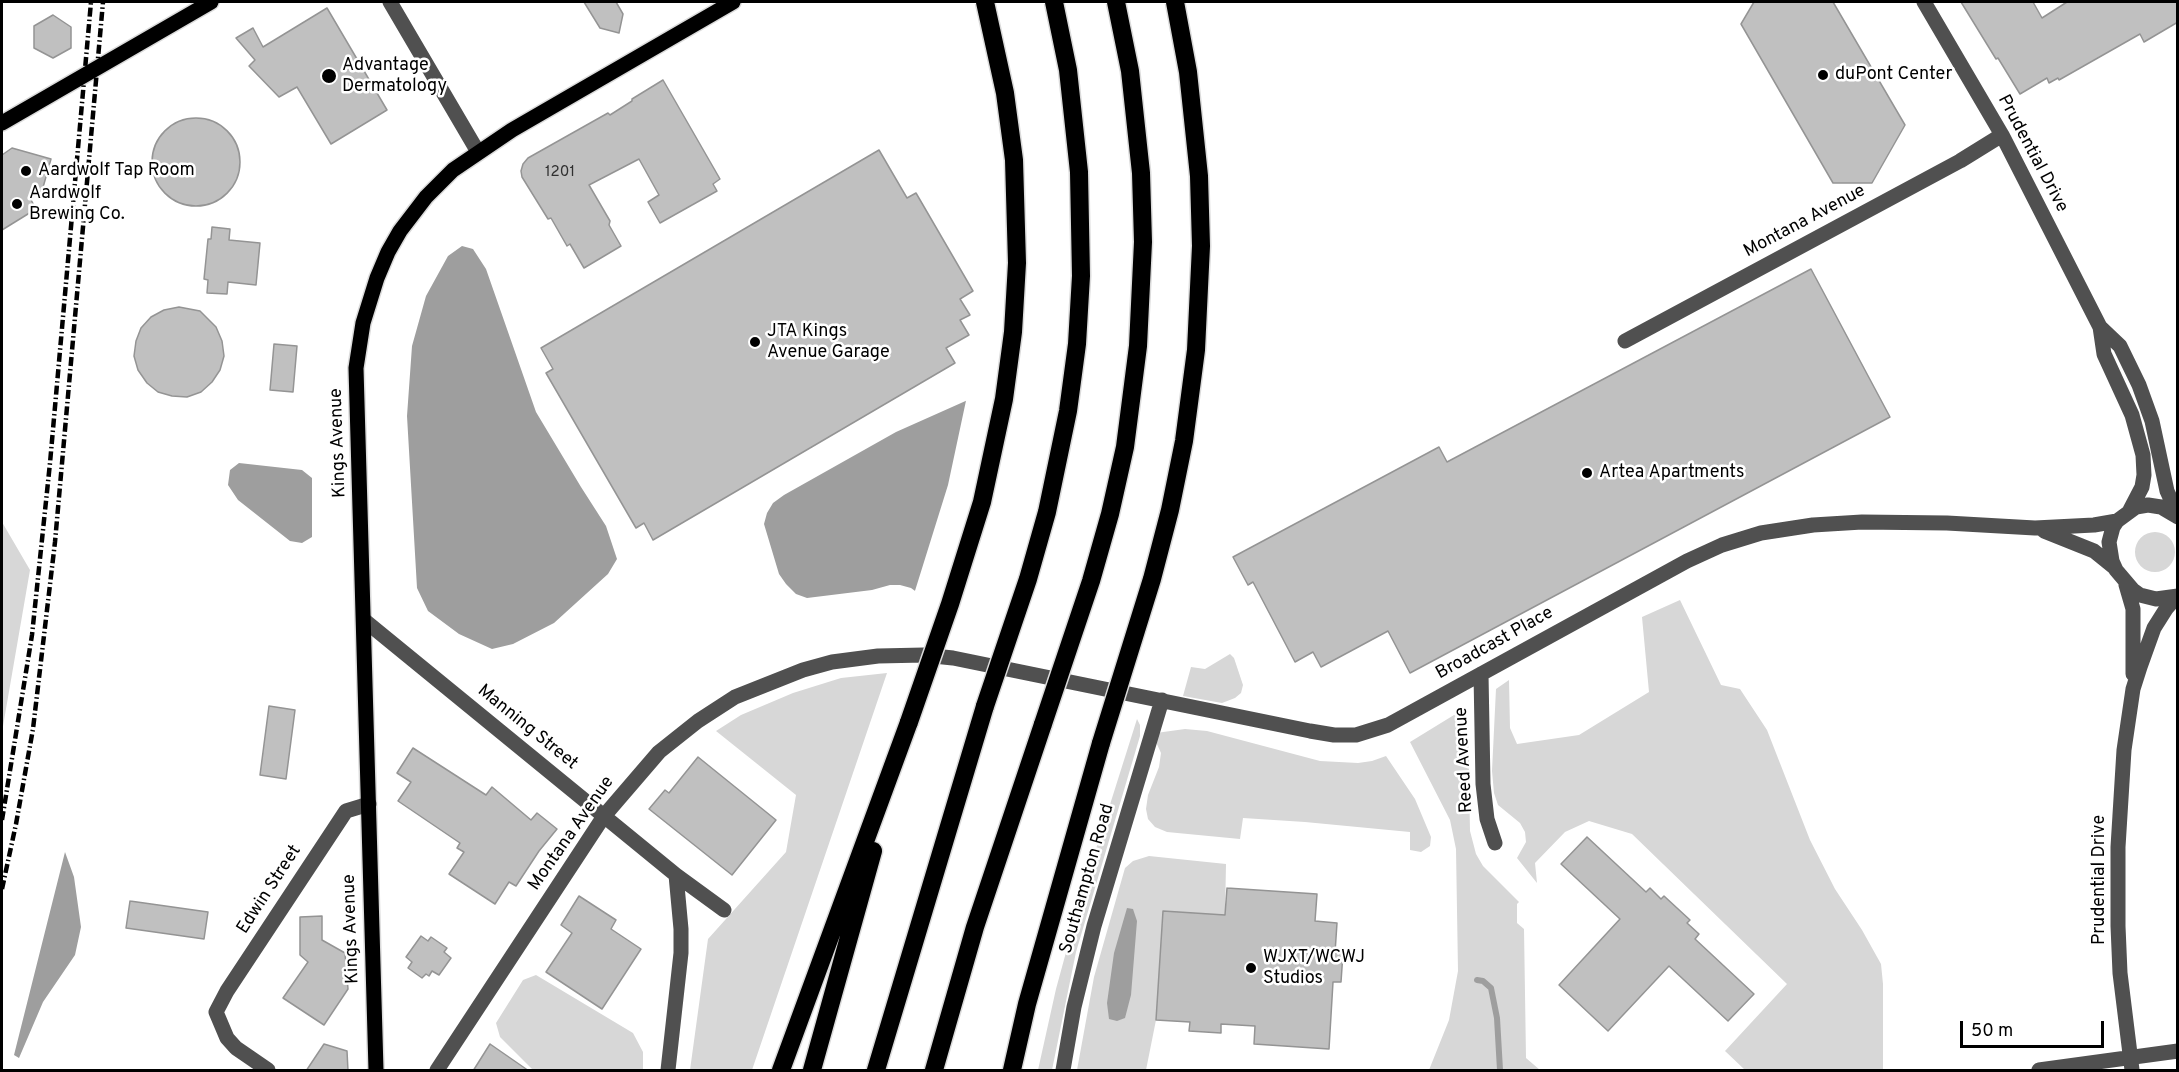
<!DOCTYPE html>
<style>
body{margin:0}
#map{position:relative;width:2179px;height:1072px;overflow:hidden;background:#fff;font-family:Overpass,sans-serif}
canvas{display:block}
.frame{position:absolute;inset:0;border:3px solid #000;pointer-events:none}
.scale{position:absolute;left:1960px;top:1021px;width:144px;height:27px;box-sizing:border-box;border:3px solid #000;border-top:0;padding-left:8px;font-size:18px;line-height:21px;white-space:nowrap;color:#000;-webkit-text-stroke:4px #fff;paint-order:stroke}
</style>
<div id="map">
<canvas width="2179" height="1072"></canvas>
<div class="frame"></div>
<div class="scale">50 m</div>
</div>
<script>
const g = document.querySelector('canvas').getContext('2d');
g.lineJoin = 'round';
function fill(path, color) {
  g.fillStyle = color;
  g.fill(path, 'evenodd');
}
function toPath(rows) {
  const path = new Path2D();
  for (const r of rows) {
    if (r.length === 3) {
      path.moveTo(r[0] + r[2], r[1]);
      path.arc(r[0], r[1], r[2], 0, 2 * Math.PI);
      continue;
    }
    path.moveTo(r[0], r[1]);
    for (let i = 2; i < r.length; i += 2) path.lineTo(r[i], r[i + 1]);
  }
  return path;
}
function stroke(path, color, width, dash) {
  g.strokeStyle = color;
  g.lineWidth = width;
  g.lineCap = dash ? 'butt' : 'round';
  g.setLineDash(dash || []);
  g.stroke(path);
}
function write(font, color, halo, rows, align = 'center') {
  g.font = font + ' Overpass,sans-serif';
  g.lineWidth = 5;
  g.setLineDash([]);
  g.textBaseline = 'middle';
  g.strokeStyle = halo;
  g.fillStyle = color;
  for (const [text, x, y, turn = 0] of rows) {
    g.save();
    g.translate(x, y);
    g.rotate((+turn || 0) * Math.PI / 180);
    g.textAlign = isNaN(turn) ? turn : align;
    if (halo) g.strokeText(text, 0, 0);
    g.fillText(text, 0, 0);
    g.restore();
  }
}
fill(toPath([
 [2,522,30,570,2,732],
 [2155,552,20],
 [1680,600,1721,685,1740,689,1767,730,1810,840,1835,889,1862,930,1881,964,1883,984,1883,1070,1745,1070,1725,1051,1787,984,1632,834,1589,821,1565,832,1535,863,1537,883,1517,858,1526,842,1525,832,1520,823,1498,805,1494,793,1492,771,1496,689,1509,680,1510,728,1517,744,1579,735,1649,692,1642,617],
 [1230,654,1234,658,1243,685,1241,693,1235,698,1222,703,1183,696,1191,667,1205,669],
 [887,673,752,1070,690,1070,708,939,786,852,796,795,716,731,741,715,793,693,841,678],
 [1454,715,1468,721,1470,831,1476,854,1483,866,1519,902,1517,904,1517,923,1524,929,1526,1058,1540,1070,1429,1070,1449,1020,1458,971,1456,849,1450,820,1410,742],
 [1137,719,1140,725,1140,736,1076,952,1052,1070,1038,1070,1056,989,1083,890],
 [1185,729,1207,731,1320,761,1358,763,1372,761,1386,756,1415,799,1431,837,1430,846,1421,852,1410,850,1410,832,1305,822,1243,818,1240,839,1167,832,1155,827,1148,819,1146,809,1148,795,1159,767,1161,753,1156,742,1156,733],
 [1149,856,1226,864,1225,915,1163,911,1156,1020,1146,1070,1077,1070,1094,977,1125,868,1133,861],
 [536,975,633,1033,643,1052,643,1070,533,1070,500,1037,496,1023,523,980]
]), '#d7d7d7');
fill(toPath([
 [462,246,473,249,486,269,536,412,581,487,606,526,617,559,608,574,554,623,513,644,492,649,459,634,428,611,417,588,407,416,412,346,426,296,448,256],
 [979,395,922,596,911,588,900,585,890,585,872,590,807,598,796,594,786,584,779,574,764,524,767,513,773,503,784,495,896,432],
 [239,463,302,470,312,478,312,537,302,543,290,541,238,500,228,485,230,470],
 [65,852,74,877,81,927,75,955,43,1002,19,1058,14,1055],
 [1127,908,1133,909,1137,921,1131,995,1125,1018,1117,1021,1109,1019,1107,1003,1114,953]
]), '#9e9e9e');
fill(toPath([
 [978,392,989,395,997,406,996,424,973,564,968,576,945,595,934,599,922,599,914,594,948,485,967,396]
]), '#fff');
stroke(toPath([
 [1477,980,1483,981,1491,988,1497,1018,1500,1070]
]), '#9e9e9e', 6);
const building = toPath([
 [584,2,616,2,623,14,619,33,600,28,584,2],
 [1754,2,1833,2,1905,125,1872,183,1833,183,1741,24,1754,2],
 [1961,2,2033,2,2042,18,2067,2,2178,2,2178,22,2144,42,2140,34,2059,80,2058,78,2049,83,2047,78,2020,94,1998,58,1996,59,1961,2],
 [327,8,387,110,331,144,297,87,279,97,249,66,255,60,236,38,253,28,263,47,327,8],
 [53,15,71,27,71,48,53,58,34,48,34,26,53,15],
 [663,80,720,179,713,184,717,191,660,223,648,202,659,195,639,159,589,185,610,221,609,225,621,246,584,268,570,244,567,246,551,218,548,219,522,177,521,171,523,164,528,158,608,113,610,115,632,101,632,99,663,80],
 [196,162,44],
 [12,148,51,159,42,191,30,198,36,209,2,230,2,155,12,148],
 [879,150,907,198,916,193,973,291,960,299,970,315,960,320,969,335,946,348,955,363,653,540,644,523,636,528,546,373,553,369,541,348,879,150],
 [212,227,230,229,229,240,260,243,256,285,228,282,227,294,207,293,208,280,204,279,208,239,211,239,212,227],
 [1811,269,1890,417,1410,673,1388,631,1321,667,1313,652,1295,662,1253,582,1248,585,1233,557,1439,447,1447,462,1811,269],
 [179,307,200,311,216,327,222,341,224,356,220,370,212,382,201,392,187,397,172,396,158,392,147,383,138,370,134,356,136,341,141,328,151,317,164,310,179,307],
 [274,344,297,346,293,392,270,390,274,344],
 [269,706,295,710,286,779,260,775,269,706],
 [413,748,486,795,492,787,531,820,537,813,557,829,539,851,516,886,509,882,495,904,449,874,464,852,457,848,460,843,398,801,411,782,397,773,413,748],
 [698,757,776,820,732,875,649,809,665,790,669,793,698,757],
 [1587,837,1646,892,1650,888,1661,899,1664,896,1690,920,1687,923,1699,934,1695,939,1754,994,1728,1021,1669,966,1608,1031,1559,985,1620,919,1561,864,1587,837],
 [1227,888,1317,894,1315,921,1337,923,1335,953,1343,953,1341,982,1333,982,1329,1049,1254,1044,1255,1026,1221,1024,1221,1033,1189,1031,1190,1022,1156,1020,1163,911,1225,915,1227,888],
 [579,896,616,920,611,929,641,949,602,1009,546,972,572,933,561,925,579,896],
 [130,901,208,912,204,939,126,928,130,901],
 [322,916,322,940,345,953,348,989,324,1025,283,998,308,962,300,955,300,917,322,916],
 [421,936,428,941,431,937,447,948,444,952,451,958,439,975,432,971,429,976,426,974,422,978,408,968,412,962,406,957,421,936],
 [324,1044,347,1051,348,1071,306,1071,324,1044],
 [490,1044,529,1071,473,1071,490,1044]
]);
fill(building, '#c0c0c0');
stroke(building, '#949494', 1.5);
const major = toPath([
 [2,123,211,2],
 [376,1070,356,368,363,323,377,278,388,252,400,231,426,197,453,170,512,130,733,2]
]);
const highway = toPath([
 [781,1070,909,722],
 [812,1070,873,851],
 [876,1070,985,706],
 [934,1070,975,927,1043,724],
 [1012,1070,1027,1004,1101,743]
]);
stroke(major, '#dbdbdb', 18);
stroke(highway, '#dbdbdb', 21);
stroke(toPath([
 [390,2,478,152],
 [1924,2,2002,135,2100,327,2104,354,2132,415,2143,455,2144,475,2142,487,2130,510],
 [2100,327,2120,346,2139,385,2152,421,2167,491,2178,515],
 [1625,341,1960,161,2002,135],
 [2178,517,2161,507,2148,505,2136,507,2117,521,2113,527,2109,542,2112,561,2116,570,2133,590,2140,595,2156,599,2178,596],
 [2044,531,2094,551,2115,568],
 [2126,585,2133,609,2133,674],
 [364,620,676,875,724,910],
 [1481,674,1483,784,1487,819,1495,843],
 [268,1070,236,1048,227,1038,216,1012,227,991,346,811,369,804],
 [437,1070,604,816,659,752,698,721,735,697,803,670,832,662,878,656,924,655,953,658,1310,731,1334,735,1356,735,1388,725,1687,561,1722,545,1761,533,1813,525,1862,522,1947,523,2035,528,2094,525,2117,521],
 [668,1070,681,953,681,929,676,875],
 [1063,1070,1074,1007,1094,926,1162,700],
 [2039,1070,2178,1051],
 [2132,1070,2120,973,2118,926,2118,847,2124,750,2133,689,2140,667,2154,628,2166,609,2177,596]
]), '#505050', 15);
stroke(major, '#000', 15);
stroke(highway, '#000', 18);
stroke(toPath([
 [2,820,32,635,50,463,91,2],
 [2,889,16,824,33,729,55,542,103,2]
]), '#000', 4.5, [9, 3, 1.5, 3]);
const highwayBridge = toPath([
 [985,706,1028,579,1047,512,1068,411,1077,344,1081,276,1079,172,1068,70,1054,2],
 [909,722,950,604,982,502,1004,399,1013,332,1017,263,1014,160,1005,93,985,2],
 [1043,724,1091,581,1110,514,1125,447,1138,346,1143,242,1141,173,1130,71,1116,2],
 [1101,743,1152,579,1170,510,1184,441,1196,350,1201,246,1199,176,1188,72,1175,2]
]);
stroke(highwayBridge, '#dbdbdb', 21, []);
stroke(highwayBridge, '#000', 18);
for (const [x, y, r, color] of [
 [1823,75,6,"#000"],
 [329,76,8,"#000"],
 [26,171,6,"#000"],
 [17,204,6,"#000"],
 [755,342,6,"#000"],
 [1587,473,6,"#000"],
 [1251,968,6,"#000"]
]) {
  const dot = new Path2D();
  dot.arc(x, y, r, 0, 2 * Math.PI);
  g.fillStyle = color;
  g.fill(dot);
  stroke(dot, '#fff', 2);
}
write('15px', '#303030', null, [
 ["1201",560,173]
]);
write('18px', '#000', '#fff', [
 ["Advantage",342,66],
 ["Dermatology",342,87],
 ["duPont Center",1835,75],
 ["Aardwolf Tap Room",38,171],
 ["Aardwolf",29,194],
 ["Brewing Co.",29,215],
 ["JTA Kings",767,332],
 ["Avenue Garage",767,353],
 ["Artea Apartments",1599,473],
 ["WJXT/WCWJ",1263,958],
 ["Studios",1263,979]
], 'left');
write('18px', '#000', '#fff', [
 ["Prudential Drive",2032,154,62],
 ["Montana Avenue",1805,222,-28],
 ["Kings Avenue",339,443,-92],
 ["Broadcast Place",1495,644,-29],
 ["Manning Street",527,728,39],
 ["Reed Avenue",1465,760,-93],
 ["Montana Avenue",572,834,-55],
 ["Southampton Road",1088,879,-74],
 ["Prudential Drive",2100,880,-90],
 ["Edwin Street",270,890,-57],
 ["Kings Avenue",352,929,-92]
]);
</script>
